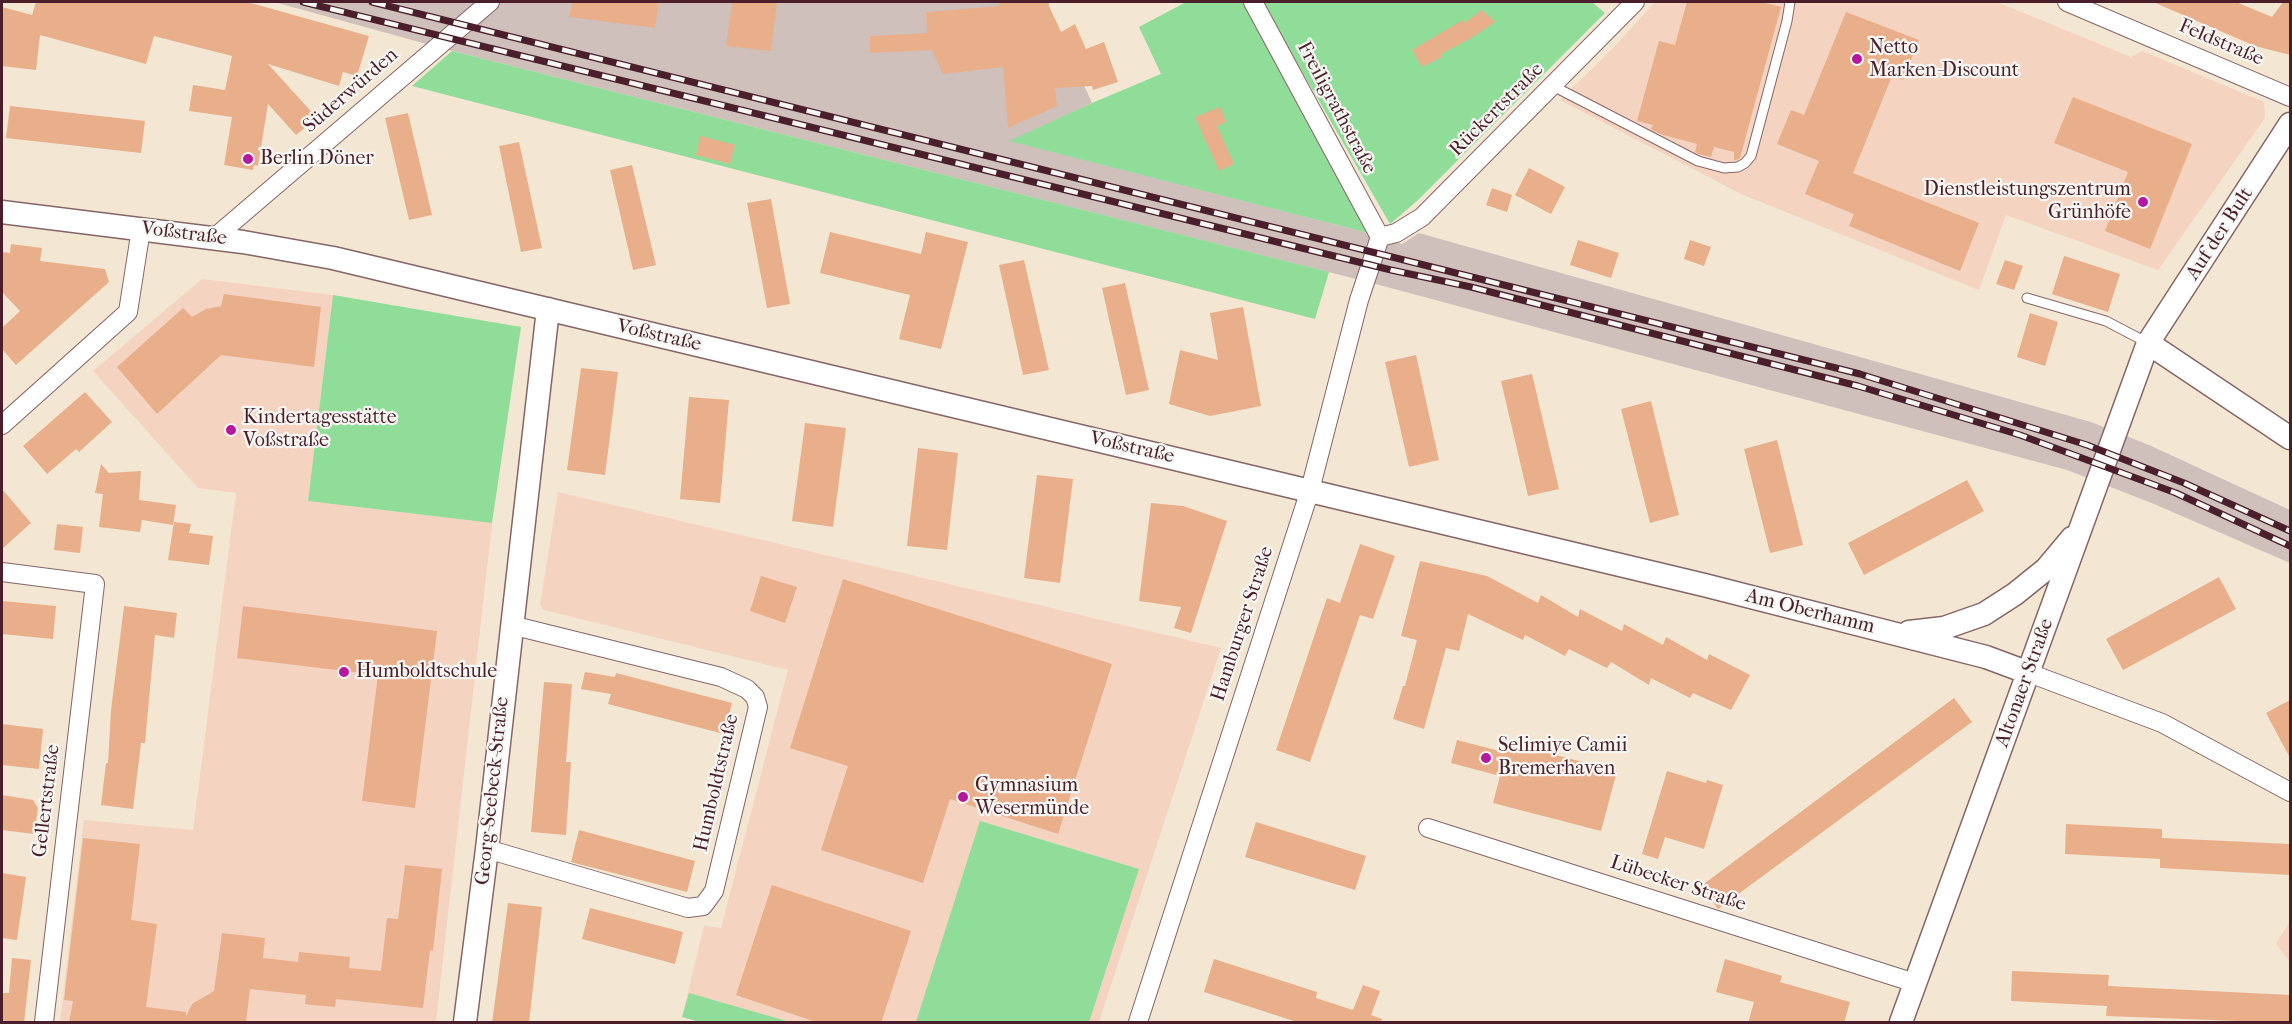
<!DOCTYPE html>
<meta charset="utf-8">
<style>
body{margin:0}
#map{position:relative;width:2292px;height:1024px;overflow:hidden;background:#f3e7d3;font-family:"IM FELL French Canon",serif}
canvas{display:block}
.frame{position:absolute;inset:0;border:3px solid #4a1f2b;pointer-events:none}
</style>
<div id="map">
<canvas width="2292" height="1024"></canvas>
<div class="frame"></div>
</div>
<script>
const g = document.querySelector('canvas').getContext('2d');
g.lineJoin = 'round';
function fill(path, color) {
  g.fillStyle = color;
  g.fill(path, 'evenodd');
}
function toPath(rows) {
  const path = new Path2D();
  for (const r of rows) {
    path.moveTo(r[0], r[1]);
    for (let i = 2; i < r.length; i += 2) path.lineTo(r[i], r[i + 1]);
  }
  return path;
}
function stroke(path, color, width, dash) {
  g.strokeStyle = color;
  g.lineWidth = width;
  g.lineCap = dash ? 'butt' : 'round';
  g.setLineDash(dash || []);
  g.stroke(path);
}
function write(font, color, halo, rows, align = 'center') {
  g.font = font + ' "IM FELL French Canon",serif';
  g.lineWidth = 4.5;
  g.setLineDash([]);
  g.textBaseline = 'middle';
  g.strokeStyle = halo;
  g.fillStyle = color;
  for (const [text, x, y, turn = 0] of rows) {
    g.save();
    g.translate(x, y);
    g.rotate((+turn || 0) * Math.PI / 180);
    g.textAlign = isNaN(turn) ? turn : align;
    if (halo) g.strokeText(text, 0, 0);
    g.fillText(text, 0, 0);
    g.restore();
  }
}
fill(toPath([
 [1655,2,1997,2,2131,57,2142,51,2264,102,2265,118,2158,270,2006,215,1979,290,1741,194,1560,100,1613,48],
 [202,279,333,295,308,501,492,523,436,1022,60,1022,84,820,193,830,236,493,198,488,93,371],
 [558,492,1221,648,1099,1022,700,1022,682,1017,704,926,721,928,788,670,544,610,540,605],
 [2290,921,2290,962,2276,944]
]), '#f4d3c0');
fill(toPath([
 [274,2,1049,2,1050,19,1055,19,1092,103,1011,141,1368,233,1382,239,1402,244,1419,233,2091,422,2149,445,2290,510,2290,563,2154,504,2067,470,1372,283,452,51]
]), '#d0c0bc');
fill(toPath([
 [1186,2,1245,2,1368,233,1009,141,1092,103,1161,74,1139,27],
 [1262,2,1592,2,1605,13,1418,200,1390,224],
 [452,51,1329,272,1315,319,412,86],
 [333,295,521,327,492,523,308,501],
 [980,821,1139,869,1089,1022,916,1022],
 [689,993,790,1022,700,1022,682,1017]
]), '#90dd9a');
fill(toPath([
 [36,2,247,2,369,36,357,76,343,72,339,86,268,64,317,118,296,135,268,104,258,166,254,165,253,170,224,165,232,117,189,111,193,85,225,90,232,56,154,36,146,64,40,35,36,70,2,66,2,7,32,15],
 [572,2,659,2,655,28,569,17],
 [732,2,777,2,771,51,726,46],
 [998,2,1047,2,1061,32,1075,24,1086,49,1104,42,1118,82,1093,90,1092,86,1055,88,1057,106,1008,128,1003,67,943,74,932,50,870,53,870,36,927,33,926,12,999,6],
 [1687,2,1762,2,1781,7,1740,158,1736,160,1734,160,1734,152,1714,147,1711,157,1698,154,1695,152,1697,144,1660,134,1651,129,1653,125,1637,121,1659,41,1675,45],
 [2153,2,2236,2,2272,17,2283,2,2290,2,2290,55,2255,46],
 [1482,10,1495,22,1473,37,1441,54,1442,57,1422,67,1412,50,1463,20,1464,23],
 [1846,12,1919,40,1903,80,1892,76,1853,173,1979,223,1960,271,1849,226,1854,214,1805,194,1819,161,1777,144,1791,110,1804,115],
 [2073,97,2192,144,2150,249,2105,231,2128,172,2054,143],
 [10,106,145,121,141,153,6,138],
 [1220,107,1226,122,1217,126,1234,164,1219,171,1195,117],
 [408,113,432,215,409,220,385,118],
 [700,136,735,145,730,164,696,155],
 [519,142,542,248,521,252,499,146],
 [632,165,656,265,633,270,610,170],
 [1529,168,1565,187,1551,214,1515,195],
 [1492,188,1512,195,1507,212,1486,205],
 [771,199,790,304,767,308,747,203],
 [830,232,921,254,926,232,968,242,941,349,899,339,910,295,820,273],
 [1578,240,1619,253,1611,278,1570,265],
 [1690,240,1711,247,1704,266,1684,259],
 [11,244,42,248,40,261,105,269,109,282,16,365,2,349,2,328,20,311,2,292,2,252,10,253],
 [2064,256,2120,274,2108,312,2052,294],
 [1024,260,1049,370,1023,375,999,265],
 [2005,260,2023,266,2014,290,1996,284],
 [1125,283,1149,390,1126,395,1102,288],
 [224,294,321,307,314,367,221,355,157,414,117,367,183,308,192,317,206,309,221,306],
 [1243,307,1261,406,1210,416,1169,404,1180,350,1218,360,1210,313],
 [2030,313,2058,322,2045,366,2017,357],
 [1416,355,1439,460,1409,467,1385,362],
 [581,368,618,372,605,475,567,470],
 [1532,374,1559,489,1528,496,1501,381],
 [85,392,112,422,79,452,76,449,47,474,23,446],
 [689,397,729,400,720,503,680,499],
 [1651,401,1679,515,1650,523,1621,409],
 [805,423,846,428,833,527,792,521],
 [1777,440,1803,545,1770,553,1744,449],
 [918,448,958,453,947,550,907,546],
 [101,464,109,473,141,471,139,500,176,505,173,525,142,520,140,532,99,527,103,494,95,493],
 [1037,475,1073,479,1060,583,1024,578],
 [1967,480,1984,511,1864,575,1848,543],
 [2,489,31,523,2,549],
 [1151,503,1183,506,1227,521,1191,633,1174,628,1181,607,1139,601],
 [174,522,191,524,189,533,213,536,209,565,168,560],
 [57,524,83,527,80,553,54,550],
 [1360,544,1395,556,1373,619,1360,615,1310,762,1276,750,1327,598,1340,603],
 [1420,561,1487,576,1538,603,1541,595,1578,617,1580,609,1622,631,1624,624,1663,645,1666,637,1707,660,1709,654,1750,675,1731,710,1693,693,1690,698,1651,678,1649,685,1611,662,1607,668,1569,649,1565,656,1525,635,1523,640,1468,614,1459,651,1446,648,1424,729,1393,719,1403,686,1405,686,1417,640,1401,636],
 [761,576,797,587,785,623,750,611],
 [2219,577,2236,609,2123,670,2106,639],
 [843,579,1112,664,1058,834,950,799,923,883,821,850,848,766,790,748],
 [2,601,56,606,53,639,2,634],
 [124,606,177,613,174,638,155,635,145,743,141,743,133,809,101,805,106,763,108,763,111,710],
 [243,606,437,631,415,808,362,801,378,675,237,658],
 [585,672,615,677,616,673,732,703,724,734,608,704,611,694,581,689],
 [544,682,572,684,566,762,571,762,566,835,531,832],
 [1954,698,1972,722,1718,909,1701,886],
 [2290,700,2290,758,2266,713],
 [2,724,43,729,39,769,2,765],
 [1457,740,1503,752,1506,742,1617,771,1601,831,1493,803,1500,776,1451,763],
 [1667,771,1706,783,1707,780,1723,785,1704,849,1665,837,1658,859,1642,854],
 [2,795,33,800,38,808,34,834,2,830],
 [1256,822,1366,856,1355,890,1245,857],
 [2066,824,2162,829,2162,838,2290,844,2290,875,2160,868,2160,859,2065,854],
 [579,830,695,861,687,892,571,862],
 [83,838,140,844,131,920,157,924,146,1007,186,1012,186,1017,192,1004,214,991,222,933,265,938,263,958,298,962,299,952,350,957,349,968,381,971,387,918,398,919,405,865,442,869,433,951,430,950,423,1008,336,999,335,1007,312,1005,305,1004,306,995,250,989,246,1023,69,1023,73,1001,64,1000],
 [2,873,26,877,17,940,2,938],
 [772,885,911,931,881,1023,819,1023,736,995],
 [508,903,542,907,529,1023,492,1023],
 [590,908,683,932,675,964,582,939],
 [12,958,31,960,24,1023,2,1023,2,993,9,993],
 [1214,959,1317,992,1316,998,1353,1010,1363,985,1380,991,1371,1015,1382,1019,1381,1023,1300,1023,1204,992],
 [1725,959,1782,976,1780,982,1850,1002,1844,1023,1748,1023,1754,1002,1716,992],
 [2012,971,2109,975,2108,986,2290,995,2290,1023,2106,1016,2107,1006,2011,1001]
]), '#e9af8b');
const service = toPath([
 [1553,86,1698,161,1724,168,1738,167,1745,163,1751,156,1787,21,1790,2],
 [2027,298,2106,321,2148,343]
]);
const minor = toPath([
 [1253,2,1380,237],
 [2067,2,2290,97],
 [1380,237,1396,233,1422,217,1635,2],
 [214,238,490,2],
 [2,425,128,312,141,229],
 [2,572,95,584,44,1022],
 [2029,673,2162,723,2290,792],
 [1428,828,1915,983],
 [487,849,688,908,703,906,714,891,758,707,755,697,747,689,721,677,511,625],
 [1138,1022,1310,490,1359,300,1380,237]
]);
const tertiary = toPath([
 [2,212,243,242,333,258,1704,585,1986,657,2029,673],
 [2148,343,2290,438],
 [1909,632,1944,628,1984,614,2015,594,2046,569,2072,538],
 [465,1022,487,849,548,309],
 [1901,1022,2148,343,2290,124]
]);
stroke(service, '#856566', 11);
stroke(minor, '#856566', 20);
stroke(tertiary, '#856566', 25);
stroke(service, '#fff', 9);
stroke(minor, '#fff', 18);
stroke(tertiary, '#fff', 22);
const rail = toPath([
 [303,2,1391,270,1471,287,1858,386,2020,435,2176,493,2290,546],
 [372,2,1860,374,2087,445,2184,483,2290,531]
]);
stroke(rail, '#4a1f2b', 7);
stroke(rail, '#f6f6f2', 4.5, [14]);
for (const [x, y, r, color] of [
 [1857,59,6,"#b5179e"],
 [248,159,6,"#b5179e"],
 [2143,202,6,"#b5179e"],
 [231,430,6,"#b5179e"],
 [344,672,6,"#b5179e"],
 [1486,758,6,"#b5179e"],
 [963,797,6,"#b5179e"]
]) {
  const dot = new Path2D();
  dot.arc(x, y, r, 0, 2 * Math.PI);
  g.fillStyle = color;
  g.fill(dot);
  stroke(dot, '#f6f6f2', 2);
}
write('20px', '#4a1f2b', '#f6f6f2', [
 ["Feldstraße",2221,43,23],
 ["Süderwürden",351,91,-41],
 ["Freiligrathstraße",1336,108,62],
 ["Rückertstraße",1497,110,-45],
 ["Voßstraße",184,234,7],
 ["Auf der Bult",2220,234,-57],
 ["Voßstraße",659,336,13],
 ["Voßstraße",1132,448,13],
 ["Am Oberhamm",1810,612,14],
 ["Hamburger Straße",1243,624,-72],
 ["Altonaer Straße",2025,683,-70],
 ["Humboldtstraße",717,783,-77],
 ["Georg-Seebeck-Straße",493,791,-84],
 ["Gellertstraße",47,801,-83],
 ["Lübecker Straße",1678,884,18]
]);
write('20px', '#4a1f2b', '#f6f6f2', [
 ["Netto",1869,48],
 ["Marken-Discount",1869,71],
 ["Berlin Döner",260,159],
 ["Dienstleistungszentrum",2131,190,"right"],
 ["Grünhöfe",2131,213,"right"],
 ["Kindertagesstätte",243,418],
 ["Voßstraße",243,441],
 ["Humboldtschule",356,672],
 ["Selimiye Camii",1498,746],
 ["Bremerhaven",1498,769],
 ["Gymnasium",975,786],
 ["Wesermünde",975,809]
], 'left');
</script>
